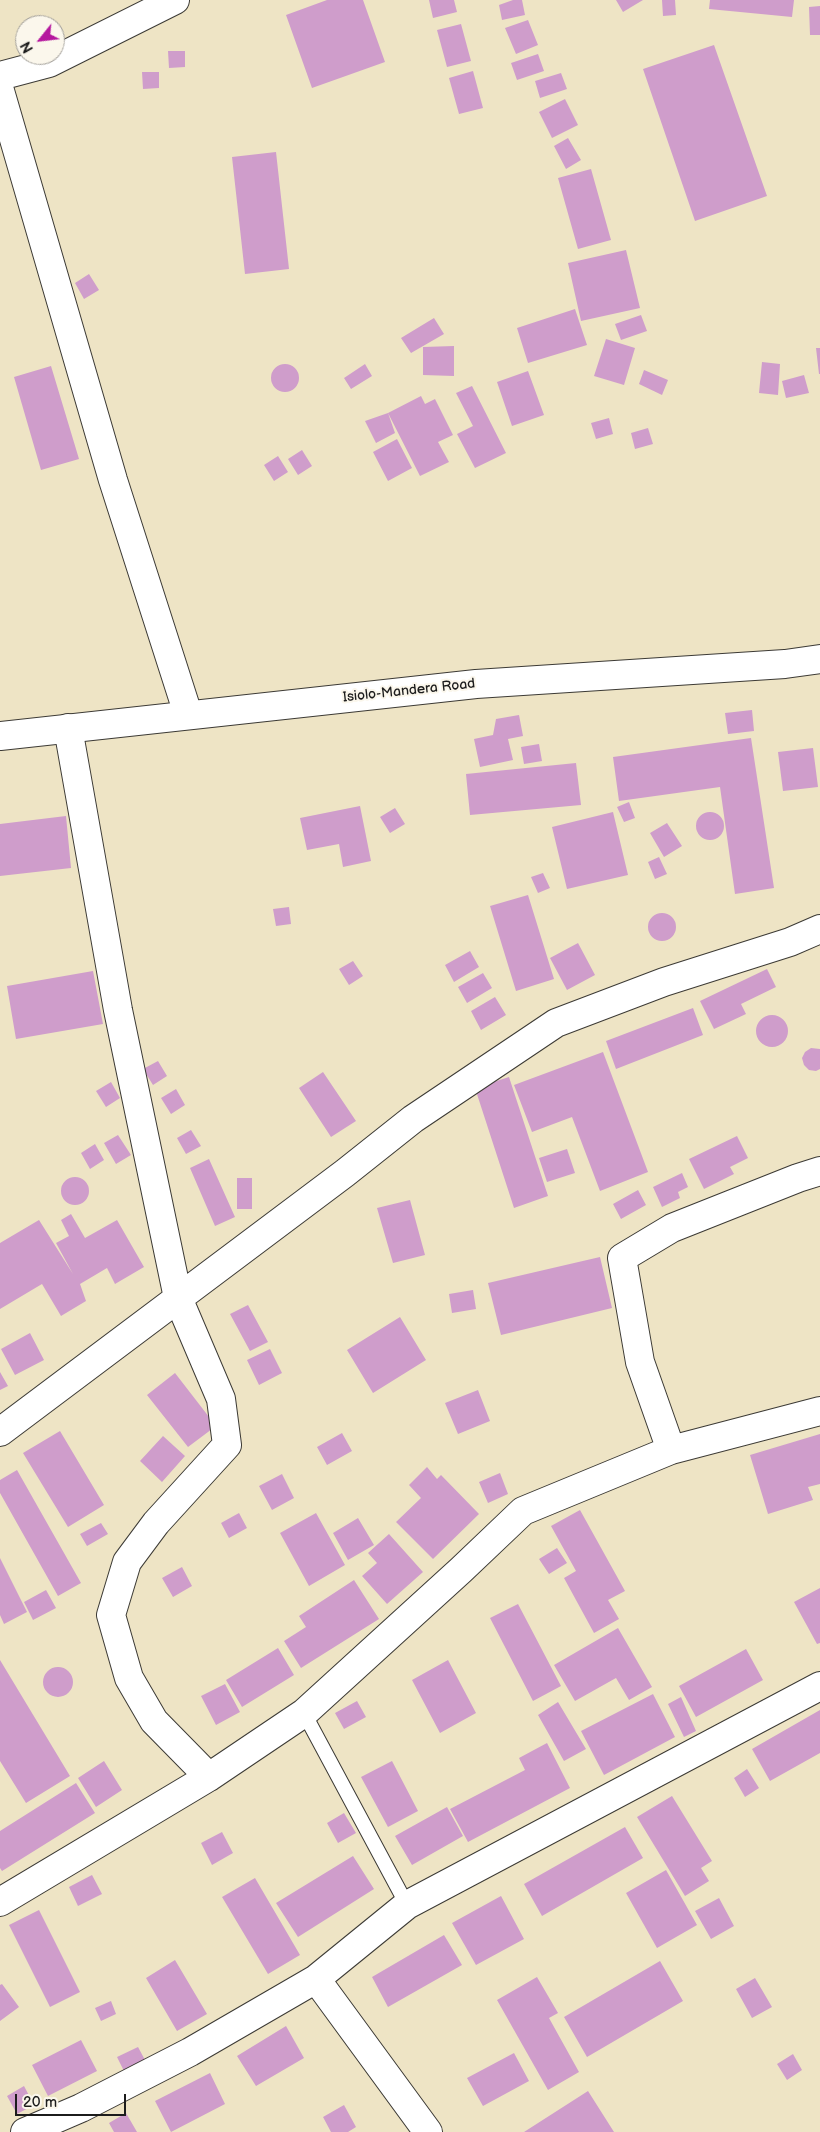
<!DOCTYPE html>
<style>
body{margin:0}
#map{position:relative;width:820px;height:2132px;overflow:hidden;background:#eee4c5;font-family:"Balsamiq Sans",sans-serif}
canvas{display:block}
.north{position:absolute;left:15px;top:15px;width:50px;height:50px;box-sizing:border-box;background:#fbf7ec;border:1px solid #a29f99;border-radius:50%;rotate:241deg;font-size:14px;font-weight:700;line-height:20px;text-align:center;color:#1c1c1c}
.north::after{content:'';display:block;margin:auto;width:18px;height:22px;background:#b5179e;clip-path:polygon(50% 0,100% 100%,50% 72%,0 100%)}
.scale{position:absolute;left:15px;top:2094px;width:111px;height:22px;box-sizing:border-box;border:2px solid #1c1c1c;border-top:0;padding-left:6px;font-size:15px;line-height:18px;white-space:nowrap;color:#1c1c1c;-webkit-text-stroke:4px #fbf7ec;paint-order:stroke}
</style>
<div id="map">
<canvas width="820" height="2132"></canvas>
<div class="north">N</div>
<div class="scale">20 m</div>
</div>
<script>
const g = document.querySelector('canvas').getContext('2d');
g.lineJoin = 'round';
function fill(path, color) {
  g.fillStyle = color;
  g.fill(path, 'evenodd');
}
function toPath(rows) {
  const path = new Path2D();
  for (const r of rows) {
    if (r.length === 3) {
      path.moveTo(r[0] + r[2], r[1]);
      path.arc(r[0], r[1], r[2], 0, 2 * Math.PI);
      continue;
    }
    path.moveTo(r[0], r[1]);
    for (let i = 2; i < r.length; i += 2) path.lineTo(r[i], r[i + 1]);
  }
  return path;
}
function stroke(path, color, width, dash) {
  g.strokeStyle = color;
  g.lineWidth = width;
  g.lineCap = dash ? 'butt' : 'round';
  g.setLineDash(dash || []);
  g.stroke(path);
}
function write(font, color, halo, rows, align = 'center') {
  g.font = font + ' "Balsamiq Sans",sans-serif';
  g.lineWidth = 4;
  g.setLineDash([]);
  g.textBaseline = 'middle';
  g.strokeStyle = halo;
  g.fillStyle = color;
  for (const [text, x, y, turn = 0] of rows) {
    g.save();
    g.translate(x, y);
    g.rotate((+turn || 0) * Math.PI / 180);
    g.textAlign = isNaN(turn) ? turn : align;
    if (halo) g.strokeText(text, 0, 0);
    g.fillText(text, 0, 0);
    g.restore();
  }
}
fill(toPath([
 [327,0,363,0,385,62,312,88,286,15],
 [429,0,454,0,457,12,433,18],
 [513,0,522,0,525,15,502,20,499,5],
 [616,0,643,0,623,12],
 [662,0,675,0,676,15,663,16],
 [710,0,794,0,792,17,709,9],
 [820,6,820,35,810,35,809,7],
 [528,20,538,45,516,54,505,28],
 [461,24,471,61,447,67,437,30],
 [714,45,767,196,695,221,643,69],
 [168,51,185,51,185,67,169,68],
 [538,54,544,71,517,80,511,63],
 [473,71,483,108,459,114,449,78],
 [142,72,159,72,159,88,143,89],
 [561,73,567,89,540,98,535,81],
 [565,99,578,125,552,138,539,112],
 [568,138,581,160,566,169,554,146],
 [276,152,289,269,245,274,232,157],
 [591,169,611,240,578,249,558,178],
 [626,250,640,308,581,321,568,263],
 [89,274,99,290,84,299,75,283],
 [575,309,587,345,528,363,517,328],
 [641,315,647,331,621,340,615,324],
 [434,318,444,334,411,353,401,338],
 [606,339,635,348,624,385,594,376],
 [454,346,454,376,423,375,423,347],
 [816,348,820,348,820,374,819,374],
 [762,362,780,364,778,395,759,393],
 [365,364,372,376,351,389,344,378],
 [285,378,14],
 [51,366,79,459,41,470,14,377],
 [644,370,668,380,662,395,639,384],
 [528,371,544,415,512,426,497,382],
 [804,375,809,393,786,398,782,381],
 [472,386,506,453,475,468,457,434,473,426,456,393],
 [421,396,425,404,435,399,453,435,438,442,449,462,420,476,388,413],
 [388,413,395,433,376,443,365,421],
 [609,418,613,434,596,439,591,423],
 [648,428,653,444,635,449,631,433],
 [397,439,412,468,388,481,373,452],
 [302,450,312,466,298,475,288,459],
 [278,456,288,472,274,481,264,465],
 [752,710,754,731,728,734,725,713],
 [519,715,523,736,508,739,513,760,480,767,474,739,493,735,496,719],
 [751,738,774,888,735,894,720,787,619,801,613,757],
 [539,744,542,761,524,764,521,747],
 [813,748,818,787,783,791,778,752],
 [576,763,581,805,470,815,466,774],
 [629,802,635,818,624,822,617,807],
 [360,806,371,861,343,867,339,844,307,850,300,818],
 [395,808,405,824,390,833,380,817],
 [613,812,628,875,567,889,552,827],
 [710,826,14],
 [66,816,71,868,0,876,0,824],
 [667,823,682,846,664,857,650,833],
 [659,857,667,874,655,879,648,862],
 [543,873,550,888,538,893,531,877],
 [528,895,554,979,516,991,490,906],
 [289,907,291,924,276,926,273,909],
 [662,927,14],
 [578,943,595,975,567,990,550,958],
 [470,951,479,967,454,982,445,965],
 [353,961,363,976,349,985,339,969],
 [767,969,776,987,741,1004,746,1014,714,1029,700,1001],
 [93,971,103,1024,16,1039,7,986],
 [483,973,492,988,467,1003,458,987],
 [495,997,506,1015,481,1030,471,1011],
 [693,1008,703,1035,616,1069,606,1041],
 [772,1031,16],
 [811,1048,820,1049,820,1069,816,1071,809,1070,804,1065,802,1058,805,1052],
 [603,1052,648,1172,600,1191,572,1117,532,1132,514,1085],
 [158,1061,167,1076,153,1085,143,1069],
 [323,1072,356,1121,331,1137,299,1088],
 [509,1077,548,1196,514,1208,475,1088],
 [111,1082,120,1098,106,1107,96,1091],
 [176,1089,185,1105,171,1114,161,1098],
 [191,1130,201,1146,186,1154,177,1138],
 [118,1135,131,1155,116,1164,104,1143],
 [737,1136,748,1158,730,1167,734,1174,704,1189,689,1159],
 [95,1144,104,1160,90,1169,81,1153],
 [567,1149,575,1173,547,1182,539,1158],
 [209,1159,235,1217,215,1226,190,1168],
 [682,1173,688,1187,678,1192,680,1198,662,1207,653,1187],
 [75,1191,14],
 [237,1178,252,1178,252,1209,237,1209],
 [638,1190,646,1205,621,1219,613,1204],
 [410,1200,425,1255,393,1263,377,1208],
 [71,1214,85,1238,117,1220,144,1267,115,1284,107,1268,80,1284,86,1301,61,1316,42,1284,0,1309,0,1243,39,1220,73,1274,56,1243,69,1236,61,1220],
 [600,1257,612,1308,501,1335,488,1283],
 [473,1290,476,1309,452,1313,449,1294],
 [248,1305,268,1342,250,1351,230,1314],
 [400,1317,426,1360,373,1393,347,1350],
 [30,1333,44,1360,15,1375,1,1349],
 [270,1349,282,1373,259,1385,247,1360],
 [0,1372,8,1386,0,1390],
 [175,1373,216,1426,188,1447,147,1395],
 [478,1390,490,1421,458,1434,445,1403],
 [60,1431,104,1505,68,1527,23,1453],
 [342,1433,352,1451,327,1465,317,1447],
 [820,1434,820,1484,808,1487,813,1500,768,1514,750,1455],
 [163,1436,185,1456,162,1482,140,1461],
 [427,1467,437,1479,441,1475,479,1514,433,1559,396,1522,421,1498,409,1485],
 [17,1470,81,1583,58,1596,0,1493,0,1480],
 [500,1473,508,1494,488,1503,479,1482],
 [282,1474,294,1498,272,1510,259,1486],
 [580,1510,625,1591,608,1600,619,1619,594,1633,564,1578,576,1571,551,1526],
 [239,1513,247,1528,229,1538,221,1523],
 [316,1513,345,1565,309,1586,280,1533],
 [358,1518,374,1545,348,1560,333,1533],
 [101,1523,108,1534,87,1546,80,1534],
 [389,1534,423,1572,387,1604,362,1576,377,1563,368,1553],
 [557,1548,567,1563,549,1574,539,1559],
 [0,1558,27,1612,4,1624,0,1615],
 [182,1567,192,1586,173,1597,162,1578],
 [354,1580,379,1619,301,1668,284,1641,306,1627,299,1616],
 [820,1588,820,1643,817,1644,794,1602],
 [46,1590,56,1608,33,1620,24,1602],
 [518,1604,561,1686,533,1701,490,1618],
 [618,1628,652,1687,629,1700,616,1678,575,1701,554,1665],
 [278,1648,294,1675,242,1707,226,1680],
 [746,1649,763,1680,696,1717,679,1686],
 [0,1660,70,1776,26,1803,0,1761],
 [448,1660,476,1713,440,1733,412,1680],
 [58,1682,15],
 [225,1684,240,1712,216,1725,201,1696],
 [653,1694,675,1737,604,1775,581,1731],
 [681,1697,696,1731,684,1737,668,1704],
 [357,1701,366,1717,344,1729,335,1713],
 [558,1702,586,1749,564,1761,538,1715],
 [820,1710,820,1753,770,1781,752,1749],
 [547,1743,570,1788,468,1842,450,1809,525,1770,519,1758],
 [104,1761,122,1790,96,1807,78,1778],
 [392,1761,418,1811,388,1827,361,1777],
 [747,1769,759,1788,745,1797,734,1778],
 [76,1783,95,1813,2,1871,0,1868,0,1831],
 [672,1796,712,1861,701,1868,709,1881,685,1896,637,1817],
 [447,1807,463,1836,412,1865,395,1836],
 [344,1813,356,1833,338,1843,327,1823],
 [625,1827,643,1858,542,1916,524,1884],
 [222,1832,233,1853,212,1865,201,1843],
 [353,1856,374,1889,298,1937,276,1903],
 [666,1870,697,1925,657,1948,626,1893],
 [92,1875,102,1894,78,1906,69,1887],
 [255,1878,300,1955,268,1974,222,1897],
 [501,1896,524,1939,476,1965,452,1923],
 [719,1898,734,1926,711,1939,695,1911],
 [39,1910,80,1992,50,2007,9,1925],
 [444,1935,462,1965,388,2007,372,1977],
 [175,1960,207,2014,177,2031,146,1978],
 [660,1961,683,2001,587,2057,564,2017],
 [537,1977,558,2013,549,2018,579,2072,548,2090,497,2000],
 [755,1978,772,2007,752,2018,736,1989],
 [2,1984,19,2007,0,2021,0,1985],
 [111,2001,116,2014,101,2021,95,2008],
 [286,2026,304,2058,256,2086,237,2056],
 [81,2040,97,2071,48,2096,32,2065],
 [138,2047,145,2060,124,2071,117,2057],
 [514,2053,529,2081,483,2106,467,2078],
 [793,2054,802,2070,787,2080,777,2064],
 [210,2073,225,2104,171,2132,155,2101],
 [24,2086,34,2105,17,2114,7,2096],
 [588,2091,614,2132,524,2132],
 [344,2105,356,2127,348,2132,331,2132,323,2117],
 [126,2113,137,2132,114,2132,109,2123]
]), '#cf9dcb');
const service = toPath([
 [304,1713,407,1905]
]);
const minor = toPath([
 [0,76,49,63,175,0],
 [0,91,113,480,188,714],
 [68,728,118,1010,178,1298,221,1399,227,1445,156,1523,127,1562,111,1615,129,1678,154,1721,209,1777],
 [0,1432,345,1173,413,1119,556,1023,664,982,790,942,820,929],
 [671,1450,640,1362,622,1258,672,1228,798,1178,820,1171],
 [0,1902,209,1777,304,1713,461,1570,523,1511,671,1450,820,1411],
 [316,1979,428,2132],
 [25,2132,81,2108,190,2052,316,1979,407,1905,820,1686]
]);
const trunk = toPath([
 [0,736,476,684,785,664,820,659]
]);
stroke(service, '#3c3a35', 16);
stroke(minor, '#3c3a35', 30);
stroke(trunk, '#3c3a35', 30);
stroke(service, '#fff', 14);
stroke(minor, '#fff', 28);
stroke(trunk, '#fff', 28);
write('14px', '#1c1c1c', '#fbf7ec', [
 ["Isiolo-Mandera Road",409,691,-6]
]);
</script>
